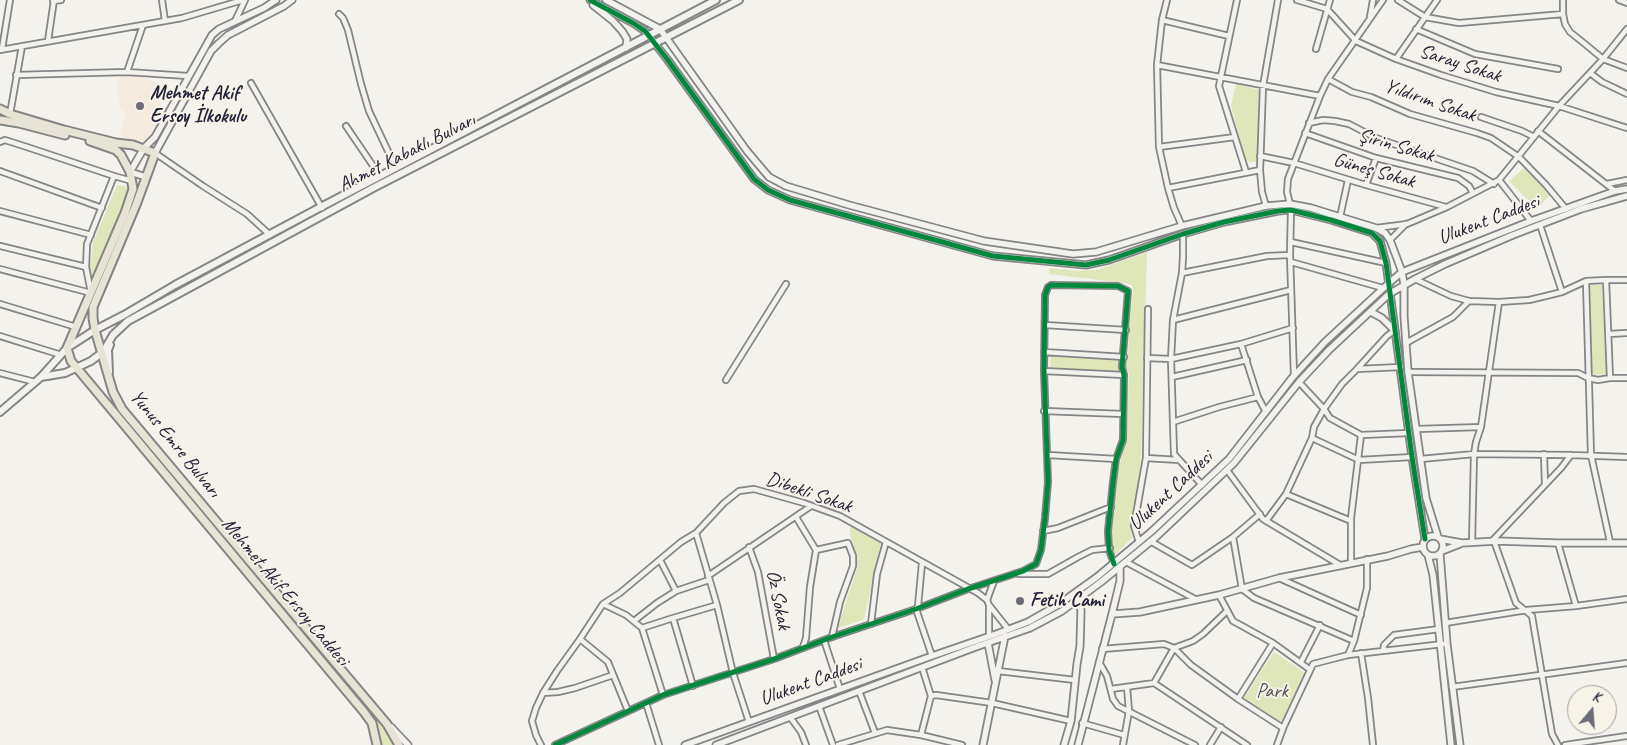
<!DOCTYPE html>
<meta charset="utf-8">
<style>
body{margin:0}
#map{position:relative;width:1627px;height:745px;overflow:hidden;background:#f4f2ec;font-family:Caveat,sans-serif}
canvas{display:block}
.north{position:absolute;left:1567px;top:685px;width:50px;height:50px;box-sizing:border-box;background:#f7f3e8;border:1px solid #a29fa3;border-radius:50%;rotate:18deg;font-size:14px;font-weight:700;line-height:20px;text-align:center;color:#22223b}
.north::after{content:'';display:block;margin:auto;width:18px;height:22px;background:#6c6b79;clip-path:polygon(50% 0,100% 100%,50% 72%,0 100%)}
</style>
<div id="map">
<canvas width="1627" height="745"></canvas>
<div class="north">K</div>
</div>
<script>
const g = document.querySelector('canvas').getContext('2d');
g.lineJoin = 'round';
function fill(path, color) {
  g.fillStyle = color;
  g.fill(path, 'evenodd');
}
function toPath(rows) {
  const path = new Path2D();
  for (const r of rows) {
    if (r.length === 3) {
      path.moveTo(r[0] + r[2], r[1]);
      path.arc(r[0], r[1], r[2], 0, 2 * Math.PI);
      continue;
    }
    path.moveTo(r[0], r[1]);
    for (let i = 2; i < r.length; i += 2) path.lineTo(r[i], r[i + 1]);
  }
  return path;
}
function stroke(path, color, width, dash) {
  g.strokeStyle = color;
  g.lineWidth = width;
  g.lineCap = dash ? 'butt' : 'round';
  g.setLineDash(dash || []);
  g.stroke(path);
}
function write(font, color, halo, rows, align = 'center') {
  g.font = font + ' Caveat,sans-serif';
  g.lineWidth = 4;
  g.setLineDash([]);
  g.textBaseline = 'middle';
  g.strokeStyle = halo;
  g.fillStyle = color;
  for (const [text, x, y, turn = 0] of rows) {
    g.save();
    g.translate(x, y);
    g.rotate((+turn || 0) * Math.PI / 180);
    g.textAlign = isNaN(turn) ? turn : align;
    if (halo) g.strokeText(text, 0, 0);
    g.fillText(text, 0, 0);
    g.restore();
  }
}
fill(toPath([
 [135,76,145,78,166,88,150,139,145,141,132,140,120,136,126,112,120,109,118,96,116,90,120,77]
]), '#f4eadd');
fill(toPath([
 [1236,84,1259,90,1257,161,1255,162,1250,162,1245,159,1232,110,1231,105],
 [1524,168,1551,194,1537,209,1509,181],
 [117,185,125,186,129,190,130,193,92,284,90,271,93,242],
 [1147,252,1141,461,1131,533,1133,537,1115,555,1112,553,1112,532,1117,477,1127,434,1129,372,1126,369,1126,357,1128,355,1130,318,1133,290,1132,285,1125,283,1049,274,1049,268,1079,271,1097,270],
 [1590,285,1602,285,1606,374,1593,375,1591,371],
 [1051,355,1119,361,1119,373,1050,367],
 [852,526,881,543,864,619,839,628,839,625,857,567,857,557,850,534,850,528],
 [305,633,376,713,395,745,381,745,377,727,371,717,304,635],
 [1274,652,1305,673,1281,723,1243,699]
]), '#dfe6b9');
const minor = toPath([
 [162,0,165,21],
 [1167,0,1162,20,1157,65,1159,147,1168,188,1174,208,1182,226],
 [1237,0,1219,86,1246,172],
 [1297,0,1327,9,1356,41,1396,59,1441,75,1496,92,1559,106,1627,128],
 [1398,0,1425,17,1459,23,1563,14,1565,24,1570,32,1585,44,1603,59,1627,68],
 [1563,0,1563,14],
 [1619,0,1627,3],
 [53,1,61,0],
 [339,14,343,18,348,30,361,84,369,111,396,168],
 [1370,17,1373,0],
 [1162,20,1229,36],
 [235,21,245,0],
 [1416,29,1475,54,1558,69],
 [48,41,54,0],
 [2,49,10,0],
 [1316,49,1330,0],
 [0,50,182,18,243,0],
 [1396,59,1437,0],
 [1157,65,1320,96],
 [127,72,143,25],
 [1590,73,1602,82,1627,94],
 [16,75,127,72,188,76],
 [1328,79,1352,92,1371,97,1410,114,1477,133,1491,138,1519,157,1546,185,1566,209],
 [251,83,322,208],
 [10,114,22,46],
 [1481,117,1522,131,1534,137],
 [1309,123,1323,120,1335,121,1349,124,1376,138,1473,171,1494,184],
 [346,126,380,176],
 [1538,131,1615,191],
 [1305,133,1376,158,1458,178,1469,186,1473,193],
 [0,142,5,140,30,148,114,176,132,181],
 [1159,147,1235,137],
 [155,153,203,186,247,214,270,235],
 [1260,156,1294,163,1366,185,1446,207],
 [0,171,102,208],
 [1499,180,1531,221],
 [1607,184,1627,180],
 [1366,185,1376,158],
 [1168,188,1260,170],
 [1290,204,1287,192,1288,179,1320,96,1328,79,1383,0],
 [1266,206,1262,192,1260,170,1263,86,1278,0],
 [1291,210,1290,255,1294,376],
 [0,211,91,235],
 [1340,217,1348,180],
 [1540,225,1562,292],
 [1376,228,1407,224,1447,207,1499,180,1559,106,1603,59,1627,29],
 [1183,234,1183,257,1182,273,1173,320,1171,359,1174,454,1202,485],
 [1390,240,1406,224],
 [1291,242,1386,263],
 [0,246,86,267],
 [1291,262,1383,288],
 [0,269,91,293,86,267,87,244,114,176],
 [1182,273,1267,256,1290,255],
 [1415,279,1451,296,1469,301,1499,302,1529,300,1546,296,1562,292,1586,281,1606,280,1627,280],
 [1606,280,1610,378],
 [1586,281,1591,455,1610,542],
 [0,304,76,327],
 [1173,320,1291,290],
 [1045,325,1126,330],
 [1609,334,1627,333],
 [0,336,58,354],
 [1406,343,1453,317,1469,301],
 [1241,344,1258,397,1266,412],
 [1044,352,1124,357],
 [1147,358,1171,359,1241,344,1293,328],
 [1357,369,1387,336,1395,330],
 [1044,371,1124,375],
 [1408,372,1578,373,1588,378,1598,380,1610,378,1627,378],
 [0,373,35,382],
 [1172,377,1247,360],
 [726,380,786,284],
 [1299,382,1324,409,1330,418,1361,435,1409,433],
 [1044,411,1123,414],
 [1173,422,1219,407,1258,397],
 [1417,429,1481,427],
 [1312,438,1359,460,1412,457],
 [1544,454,1545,485],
 [1048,455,1116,459],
 [1146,458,1179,460],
 [1421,459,1474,454,1571,455,1627,457],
 [1227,470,1263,519,1340,565],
 [1286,494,1351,521],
 [796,517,816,550,810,587,806,638,803,647],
 [1266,521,1286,494,1312,438,1314,427,1324,409,1342,384,1357,369,1401,367],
 [1043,531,1058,528,1111,507],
 [1233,537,1242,589,1254,598,1354,641],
 [1150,541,1192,565,1233,537,1260,514],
 [1492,541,1561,468,1571,455],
 [1494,541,1516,603,1532,616,1552,734,1558,745],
 [1139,542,1134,526,1146,458,1148,309],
 [1472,543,1474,454,1476,442,1481,427,1499,302],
 [1558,543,1576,606],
 [749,547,758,572,774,659],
 [816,550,848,543,853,556,853,566,840,602,832,637],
 [660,560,676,591],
 [1126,562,1197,600],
 [1351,562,1351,518,1361,435],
 [922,563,918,606,916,609,932,656],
 [1019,574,1048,574,1078,557,1092,550,1110,548],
 [708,576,811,506],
 [1279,578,1361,615],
 [994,581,987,600,989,605,1008,629],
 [1219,595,1233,621,1273,643,1309,669],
 [603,604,620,593,681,542,696,533],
 [1227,611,1203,634,1193,641,1174,648,1154,683,1247,745],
 [634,621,657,603,676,591,709,580],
 [1445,623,1527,610,1576,606,1627,599],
 [871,624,877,574,886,542],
 [642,628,673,618],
 [989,636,989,607],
 [824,640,840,689],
 [1102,649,1164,644,1174,648,1191,665,1238,699,1283,728],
 [1383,651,1384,645,1394,635,1439,629],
 [1361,653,1368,698,1373,745],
 [1348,655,1354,641,1367,588,1367,559],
 [1099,662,1107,676,1113,699,1118,706,1195,745],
 [1301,662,1320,625],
 [922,667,931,696],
 [998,671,1075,680],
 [693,686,673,618,717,605],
 [1452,687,1627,663],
 [1111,689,1154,683],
 [859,691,875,733],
 [543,693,558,692,575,688,613,675],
 [1238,699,1273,643],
 [646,703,659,745],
 [819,706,833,745],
 [628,711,608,662,580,639,603,604,626,615,642,628,663,695],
 [790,717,801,732,806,745],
 [749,722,733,673,717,605,696,533,724,503,739,491,754,489,804,503,840,516,978,593,987,600],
 [1082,723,1124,735],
 [921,735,931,696,936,695,992,703,1071,721],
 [541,745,536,735,532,721,536,708,543,693,557,671,580,639],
 [555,745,663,695,774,659,832,637,916,609,968,589,1023,571,1036,564,1041,550,1045,518,1048,482,1044,371,1045,295,1048,287,1051,285,1118,286,1128,291,1122,367,1124,375,1123,440,1116,459,1113,482,1108,531,1109,550,1114,564],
 [838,745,887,730,921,735,962,745],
 [1123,745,1129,711,1127,687],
 [1210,745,1221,727],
 [1277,745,1284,726,1313,664,1348,655,1443,644],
 [1565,745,1627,736]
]);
const tertiary = toPath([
 [590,0,633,23,645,31,667,59,754,179,768,190,790,200,993,256,1086,265,1109,260,1183,234,1224,222,1278,211,1291,210,1331,220,1372,233,1380,241,1386,263,1412,457,1425,539],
 [606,0,660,29,747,151,769,177,786,186,849,205,984,241,1073,254,1096,252,1182,226,1266,206,1290,204,1311,208,1376,228,1385,233,1390,240,1402,272,1404,285,1404,316,1408,372,1426,498,1438,537],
 [593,5,613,21,622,31,627,39,626,48],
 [155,153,211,51,219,43,228,35,284,6,292,0],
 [146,177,130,172,144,148,155,137,212,35,219,29,264,8,276,0],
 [1371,312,1382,318,1394,330],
 [1433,546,10],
 [1440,539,1462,543,1497,541,1558,543,1627,543],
 [1442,551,1460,544],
 [1440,554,1447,644,1460,745],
 [1428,555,1433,575,1451,745],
 [1112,614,1140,612,1219,595,1279,578,1388,556,1411,549,1423,547],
 [988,643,995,680],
 [391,727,408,745],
 [685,745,932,656,999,633,1028,622,1058,605,1097,577,1151,532,1229,459,1292,378,1325,342,1389,283,1402,272,1531,221,1615,191,1627,189],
 [716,745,973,648,1030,628,1062,611,1101,582,1156,537,1234,463,1299,382,1329,350,1389,294,1415,279,1445,264,1513,235,1581,209,1627,196],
 [983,745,1005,636],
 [1064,745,1071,721,1077,664,1080,646,1081,610,1078,599],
 [1078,745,1112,614,1120,581,1120,566]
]);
const secondary = toPath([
 [109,372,108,350,110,345],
 [41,377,65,373,91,361,103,352,113,335,128,321,373,188,739,0],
 [0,412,41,377,67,348,95,330,124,315,175,285,319,208,716,0]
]);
const primary = toPath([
 [0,109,10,114,64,130,116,143,133,145,155,153,136,205,93,307,93,318,95,330,113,392,122,409,268,583,387,724,399,745],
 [0,120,19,123,65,135],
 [90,141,116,150,121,155,130,172,133,189,125,213,67,348,71,361,364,712,372,723,377,745]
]);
stroke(minor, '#858486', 8);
stroke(tertiary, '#858486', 9);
stroke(secondary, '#858486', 10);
stroke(primary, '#858486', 11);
stroke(minor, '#f2f1ed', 4.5);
stroke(tertiary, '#f2f1ed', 5.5);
stroke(secondary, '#f2f1ed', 6);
stroke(primary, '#e7e4d6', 7);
stroke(toPath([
 [590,0,633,23,645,31,667,59,754,179,768,190,790,200,993,256,1086,265,1109,260,1183,234,1224,222,1278,211,1291,210,1331,220,1372,233,1380,241,1386,263,1412,457,1425,539],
 [555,745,663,695,774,659,832,637,916,609,968,589,1023,571,1036,564,1041,550,1045,518,1048,482,1044,371,1045,295,1048,287,1051,285,1118,286,1128,291,1122,367,1124,375,1123,440,1116,459,1113,482,1108,531,1109,550,1114,564]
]), '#00873e', 5);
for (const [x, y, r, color] of [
 [140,106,5,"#6c6b79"],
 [1020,601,5,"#6c6b79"]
]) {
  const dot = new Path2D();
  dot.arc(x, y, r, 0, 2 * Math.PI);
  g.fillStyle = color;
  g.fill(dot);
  stroke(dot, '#f7f3e8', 2);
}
write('20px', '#22223b', '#f7f3e8', [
 ["Saray Sokak",1460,64,18],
 ["Yıldırım Sokak",1430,101,19],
 ["Şirin Sokak",1396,146,16],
 ["Ahmet Kabaklı Bulvarı",407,153,-27],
 ["Güneş Sokak",1374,171,16],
 ["Ulukent Caddesi",1489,220,-21],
 ["Yunus Emre Bulvarı",175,444,51],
 ["Ulukent Caddesi",1171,491,-43],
 ["Dibekli Sokak",809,493,19],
 ["Mehmet Akif Ersoy Caddesi",285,592,50],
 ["Öz Sokak",778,600,79],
 ["Ulukent Caddesi",811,682,-20]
]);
write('bold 20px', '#22223b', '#f7f3e8', [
 ["Mehmet Akif",150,94],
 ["Ersoy İlkokulu",150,117],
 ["Fetih Cami",1030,601]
], 'left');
write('20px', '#4d5050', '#f7f3e8', [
 ["Park",1272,692]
]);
</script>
